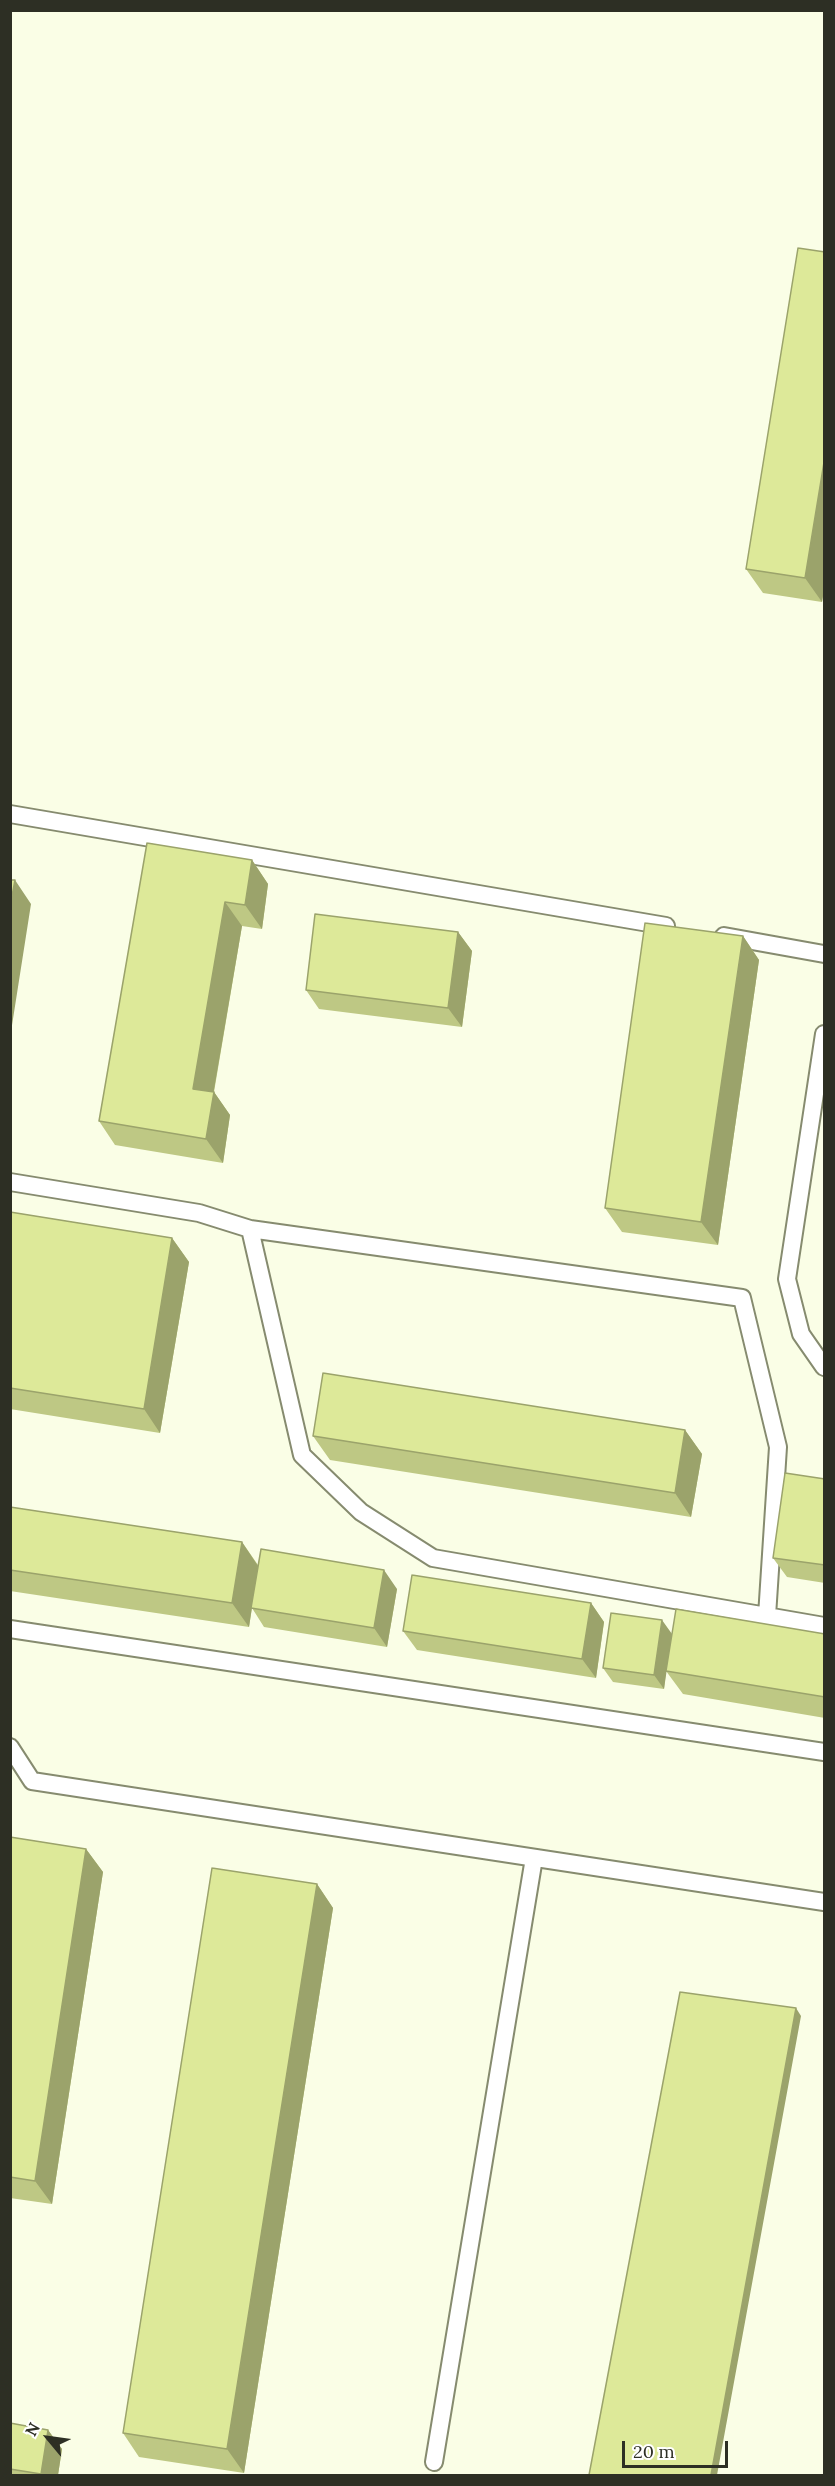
<!DOCTYPE html>
<style>
body{margin:0}
#map{position:relative;width:835px;height:2486px;overflow:hidden;background:#fafee6;font-family:Lora,serif}
canvas{display:block}
.frame{position:absolute;inset:0;border:12px solid #2d2f24;pointer-events:none}
.north{position:absolute;left:18px;top:2408px;width:60px;height:60px;-webkit-text-stroke:4px #fff;paint-order:stroke;rotate:299deg;font-size:16px;font-weight:700;line-height:24px;text-align:center;color:#2d2f24}
.north::after{content:'';display:block;margin:auto;width:21px;height:27px;background:#2d2f24;clip-path:polygon(50% 0,100% 100%,50% 72%,0 100%)}
.scale{position:absolute;left:622px;top:2441px;width:106px;height:27px;box-sizing:border-box;border:3px solid #2d2f24;border-top:0;padding-left:8px;font-size:18px;line-height:21px;white-space:nowrap;color:#2d2f24;-webkit-text-stroke:4px #fff;paint-order:stroke}
</style>
<div id="map">
<canvas width="835" height="2486"></canvas>
<div class="frame"></div>
<div class="north">N</div>
<div class="scale">20 m</div>
</div>
<script>
const g = document.querySelector('canvas').getContext('2d');
g.lineJoin = 'round';
function toPath(rows) {
  const path = new Path2D();
  for (const r of rows) {
    path.moveTo(r[0], r[1]);
    for (let i = 2; i < r.length; i += 2) path.lineTo(r[i], r[i + 1]);
  }
  return path;
}
function stroke(path, color, width, dash) {
  g.strokeStyle = color;
  g.lineWidth = width;
  g.lineCap = dash ? 'butt' : 'round';
  g.setLineDash(dash || []);
  g.stroke(path);
}
function fill(path, color) {
  g.fillStyle = color;
  g.fill(path, 'evenodd');
}
const service = toPath([
 [10,814,666,926],
 [724,936,824,954],
 [824,1034,787,1279,801,1334,824,1367],
 [10,1182,199,1213,250,1229,302,1455,361,1512,433,1558,824,1626],
 [250,1229,742,1298,778,1447,767,1616],
 [10,1629,824,1752],
 [10,1747,32,1781,824,1902],
 [434,2462,534,1858]
]);
stroke(service, '#868b6f', 20);
stroke(service, '#fff', 16);
fill(toPath([
 [825,252,825,584,822,602,763,593,746,569],
 [147,843,252,860,268,884,262,929,242,926,214,1092,230,1115,223,1163,115,1145,99,1121],
 [458,932,472,951,462,1027,319,1009,306,990],
 [743,936,759,960,718,1245,622,1232,605,1208],
 [10,1212,172,1238,189,1262,160,1433,10,1409],
 [685,1430,702,1454,691,1517,330,1460,313,1436],
 [825,1479,825,1583,787,1577,773,1558],
 [10,1507,242,1542,258,1565,397,1589,387,1647,264,1627,252,1608,249,1627,10,1591],
 [591,1603,604,1622,596,1678,417,1650,403,1631],
 [672,1634,666,1671,825,1634,825,1718,683,1694,666,1671,664,1689,613,1682,603,1668],
 [10,1837,86,1849,103,1872,52,2204,10,2198],
 [317,1884,333,1908,244,2473,139,2457,123,2433],
 [10,2423,48,2430,62,2449,58,2475,10,2475]
]), '#bec884');
fill(toPath([
 [825,456,825,584,822,602,805,578],
 [252,860,268,884,262,929,245,905],
 [15,880,31,904,10,1038,10,907],
 [225,902,242,926,210,1113,193,1089],
 [458,932,472,951,462,1027,448,1008],
 [743,936,759,960,718,1245,701,1222],
 [214,1092,230,1115,223,1163,206,1139],
 [172,1238,189,1262,160,1433,144,1409],
 [685,1430,702,1454,691,1517,675,1493],
 [242,1542,258,1566,249,1627,232,1603],
 [384,1570,397,1589,387,1647,374,1628],
 [591,1603,604,1622,596,1678,582,1659],
 [662,1620,672,1634,664,1689,654,1675],
 [86,1849,103,1872,52,2204,35,2181],
 [317,1884,333,1908,244,2473,227,2449],
 [796,2008,801,2016,717,2475,711,2475],
 [48,2430,62,2449,58,2475,42,2475,41,2474]
]), '#9ba36b');
const building = toPath([
 [798,248,825,252,825,456,805,578,746,569,798,248],
 [147,843,252,860,245,905,225,902,193,1089,214,1092,206,1139,99,1121,147,843],
 [10,880,15,880,10,907,10,880],
 [315,914,458,932,448,1008,306,990,315,914],
 [645,923,743,936,701,1222,605,1208,645,923],
 [10,1212,172,1238,144,1409,10,1388,10,1212],
 [323,1373,685,1430,675,1493,313,1436,323,1373],
 [785,1473,825,1479,825,1565,773,1558,785,1473],
 [10,1507,242,1542,232,1603,10,1570,10,1507],
 [261,1549,384,1570,374,1628,251,1608,261,1549],
 [412,1575,591,1603,582,1659,403,1631,412,1575],
 [676,1609,825,1634,825,1697,666,1671,676,1609],
 [611,1613,662,1620,654,1675,603,1668,611,1613],
 [10,1837,86,1849,35,2181,10,2177,10,1837],
 [212,1868,317,1884,227,2449,123,2433,212,1868],
 [680,1992,796,2008,711,2475,589,2475,680,1992],
 [10,2423,48,2430,41,2474,10,2469,10,2423]
]);
fill(building, '#dde999');
stroke(building, '#9ba36b', 1.5);
</script>
